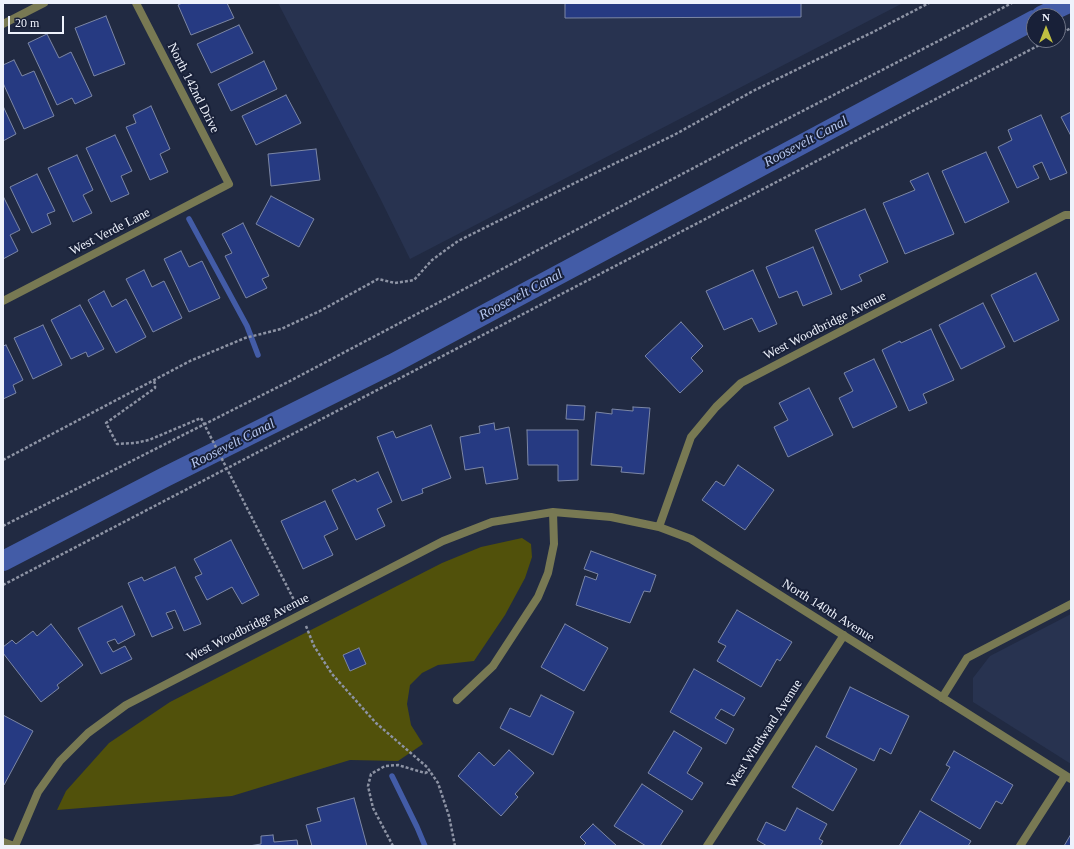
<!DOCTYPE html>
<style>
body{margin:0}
#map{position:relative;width:1074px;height:849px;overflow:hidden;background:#212a42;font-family:Georgia,serif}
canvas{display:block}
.frame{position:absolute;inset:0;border:4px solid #eef2fc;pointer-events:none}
.north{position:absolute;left:1026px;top:8px;width:40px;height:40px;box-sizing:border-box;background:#182038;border:1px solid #6e7486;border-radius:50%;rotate:0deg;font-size:11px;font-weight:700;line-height:16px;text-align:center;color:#eef2fc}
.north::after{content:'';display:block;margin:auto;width:14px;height:18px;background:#bfbe42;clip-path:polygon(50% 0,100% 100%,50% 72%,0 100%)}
.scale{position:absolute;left:8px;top:16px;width:56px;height:18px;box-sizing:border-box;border:2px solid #eef2fc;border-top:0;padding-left:5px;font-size:12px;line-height:14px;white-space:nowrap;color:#eef2fc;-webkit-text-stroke:3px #182038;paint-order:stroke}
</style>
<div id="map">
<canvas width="1074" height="849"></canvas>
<div class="frame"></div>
<div class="north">N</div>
<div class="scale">20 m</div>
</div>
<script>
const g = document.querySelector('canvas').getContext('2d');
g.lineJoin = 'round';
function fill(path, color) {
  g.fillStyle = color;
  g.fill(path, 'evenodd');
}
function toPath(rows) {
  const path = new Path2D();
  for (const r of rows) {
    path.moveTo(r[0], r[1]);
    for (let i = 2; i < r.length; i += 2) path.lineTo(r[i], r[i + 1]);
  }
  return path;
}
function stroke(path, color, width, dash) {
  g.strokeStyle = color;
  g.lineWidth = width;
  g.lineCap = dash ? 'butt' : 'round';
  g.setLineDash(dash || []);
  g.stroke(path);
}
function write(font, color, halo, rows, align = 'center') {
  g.font = font + ' Georgia,serif';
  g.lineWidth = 4;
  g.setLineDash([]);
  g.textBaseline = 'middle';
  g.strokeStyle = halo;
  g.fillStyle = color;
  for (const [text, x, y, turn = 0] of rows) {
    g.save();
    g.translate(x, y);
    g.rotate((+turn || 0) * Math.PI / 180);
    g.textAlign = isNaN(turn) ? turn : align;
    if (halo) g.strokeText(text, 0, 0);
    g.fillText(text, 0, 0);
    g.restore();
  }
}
fill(toPath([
 [278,3,903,3,410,259,381,200],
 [1071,614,1071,764,973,702,973,678,990,656]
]), '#283350');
fill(toPath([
 [522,538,531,544,532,557,525,578,505,615,474,661,438,665,422,673,410,685,407,704,411,725,423,744,398,761,350,760,232,796,57,810,66,791,109,743,170,702,442,563,481,547]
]), '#51510b');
stroke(toPath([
 [189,219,247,326,258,355],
 [392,776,417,827,425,846]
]), '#435ca7', 5.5);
stroke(toPath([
 [1041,16,1069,3],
 [3,561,165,477,392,364,1034,20]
]), '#435ca7', 20);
const building = toPath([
 [182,3,227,3,234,18,191,35,178,5,182,3],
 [565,3,801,3,801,17,565,18,565,3],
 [106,16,125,64,94,76,75,28,106,16],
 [239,25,253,53,211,73,197,44,239,25],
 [47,34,59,58,71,52,92,96,75,104,72,98,57,105,28,43,47,34],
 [14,60,22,76,34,71,54,116,24,129,3,83,3,65,14,60],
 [264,61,277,89,231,111,218,84,264,61],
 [286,95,301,123,256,145,242,116,286,95],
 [3,106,16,134,3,141,3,106],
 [151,106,170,149,160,154,168,172,150,180,126,127,136,123,133,115,151,106],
 [1071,112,1071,136,1061,117,1071,112],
 [1041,115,1067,173,1050,180,1042,162,1033,166,1039,178,1017,188,998,147,1012,140,1008,130,1041,115],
 [115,135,132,171,121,176,129,194,111,202,86,148,115,135],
 [316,149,320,180,271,186,268,154,316,149],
 [986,152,1009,202,965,223,942,171,986,152],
 [77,155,93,190,83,195,92,213,73,222,48,168,77,155],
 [928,173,954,234,905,254,883,203,915,190,910,181,928,173],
 [37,174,55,211,47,214,51,224,32,233,10,187,37,174],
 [3,196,20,230,10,235,18,251,3,259,3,196],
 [271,196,314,219,299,247,256,224,271,196],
 [865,209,888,262,859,275,862,281,841,290,815,230,865,209],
 [243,223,269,276,262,279,267,288,246,298,225,256,232,253,222,234,243,223],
 [813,247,832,294,803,306,797,291,779,298,766,267,813,247],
 [181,251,189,267,202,261,220,298,189,312,164,259,181,251],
 [144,270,152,287,164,281,182,318,153,332,126,279,144,270],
 [753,270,777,324,759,332,752,318,724,330,706,291,753,270],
 [1036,273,1059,320,1014,342,991,295,1036,273],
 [104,291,112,307,126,299,146,337,116,353,88,300,104,291],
 [983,303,1005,347,961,369,939,325,983,303],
 [80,305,104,349,88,357,86,352,71,359,51,320,80,305],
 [681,322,703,346,691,358,703,371,680,393,645,356,681,322],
 [43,325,62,365,33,379,14,338,43,325],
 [931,329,954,380,923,394,927,403,909,411,882,350,900,341,901,343,931,329],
 [6,345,23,380,13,385,16,393,3,399,3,346,6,345],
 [874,359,897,407,853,428,839,398,853,391,844,373,874,359],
 [809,388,833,435,788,457,774,427,788,420,779,403,809,388],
 [567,405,585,406,584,420,566,419,567,405],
 [633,407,650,408,644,474,621,472,622,467,591,465,596,412,612,414,612,409,633,411,633,407],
 [494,423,495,430,509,427,518,479,486,484,483,467,465,470,460,437,480,433,479,426,494,423],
 [431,425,451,478,422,489,423,493,402,501,377,437,393,431,396,438,431,425],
 [527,430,578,430,578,480,558,481,558,465,528,465,527,430],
 [738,465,774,490,745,530,702,500,716,481,724,486,738,465],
 [378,472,392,502,377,509,385,526,356,540,332,490,355,479,357,482,378,472],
 [325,501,338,529,324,536,333,555,303,569,281,521,325,501],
 [231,540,259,595,242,604,232,587,207,600,195,577,202,574,194,559,231,540],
 [591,551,656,575,650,592,644,591,630,623,576,605,585,576,596,580,598,574,584,569,591,551],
 [175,567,201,624,184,631,175,610,166,613,173,628,152,637,128,583,142,577,144,581,175,567],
 [122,606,135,635,118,644,115,639,107,642,113,652,125,646,132,659,101,674,78,628,122,606],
 [737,610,792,642,780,661,777,659,761,687,717,661,726,646,718,642,737,610],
 [51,624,83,665,57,685,59,688,41,702,3,653,3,647,12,640,16,644,33,631,37,636,51,624],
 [565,624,608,648,584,691,541,667,565,624],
 [359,648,366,664,350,671,343,655,359,648],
 [694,669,745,698,734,716,721,709,715,718,734,729,726,744,670,712,694,669],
 [850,687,909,716,891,754,880,748,874,761,826,737,850,687],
 [541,695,574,712,553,755,500,728,510,708,530,717,541,695],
 [3,715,33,731,4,785,3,784,3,715],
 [674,731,702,748,687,773,703,783,692,800,648,773,674,731],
 [816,746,857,769,833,811,792,787,816,746],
 [509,750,534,773,515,794,518,797,501,816,458,776,479,752,494,766,509,750],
 [954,751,1013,785,1002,804,996,801,980,829,931,800,950,767,946,765,954,751],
 [642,784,683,811,660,846,646,846,614,826,642,784],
 [354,798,367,846,312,846,306,825,321,821,317,808,354,798],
 [797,808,827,824,819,839,823,841,820,846,767,846,757,840,766,822,785,831,797,808],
 [920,811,971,841,968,846,899,846,920,811],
 [593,824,617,846,583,846,586,843,580,837,593,824],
 [1071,834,1071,846,1064,846,1071,834],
 [273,835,274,842,297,840,298,846,249,846,261,844,261,836,273,835]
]);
fill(building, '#263a82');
stroke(building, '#7c87a5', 1);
stroke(toPath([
 [1058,35,1071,28],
 [154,381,155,384,155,388,106,423,117,444,135,443,149,440,201,418,295,602],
 [3,460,190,361,245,338,281,329,320,311,378,279,395,283,414,280,432,260,458,241,593,174,674,135,753,91,877,30,929,3],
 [3,526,288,382,756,135,1012,3],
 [3,585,1049,40],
 [306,626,314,646,332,674,376,723,427,767,438,783,449,816,455,846],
 [393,846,373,808,368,786,371,774,385,766,398,765,425,773,430,771]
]), '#8d93a4', 2.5, [3, 2]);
stroke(toPath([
 [3,24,44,3],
 [3,301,229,184,136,3],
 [659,527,691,437,716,407,741,383,1065,215,1071,215],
 [942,698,967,658,1071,604],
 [457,700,493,666,538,597,548,573,554,544,553,512],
 [3,842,14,846],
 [15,846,38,792,60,761,88,733,126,705,443,541,492,522,553,512,611,517,659,527,691,539,1071,779],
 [707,846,844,635],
 [1020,846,1065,776]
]), '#787953', 8);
write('13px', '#eef2fc', '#182038', [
 ["North 142nd Drive",193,88,63],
 ["West Verde Lane",110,232,-27],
 ["West Woodbridge Avenue",825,326,-27],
 ["North 140th Avenue",828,611,32],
 ["West Woodbridge Avenue",248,628,-27],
 ["West Windward Avenue",765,734,-57]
]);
write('italic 14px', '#b6c7f0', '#182038', [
 ["Roosevelt Canal",806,142,-28],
 ["Roosevelt Canal",521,295,-28],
 ["Roosevelt Canal",233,444,-27]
]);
</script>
